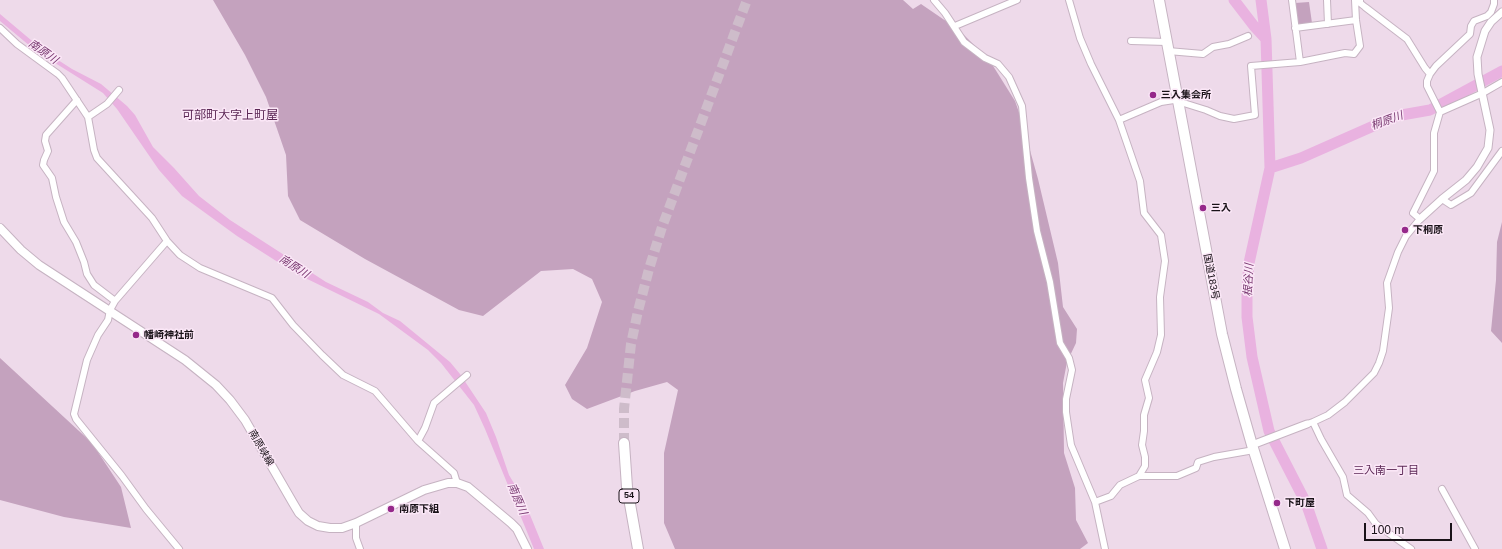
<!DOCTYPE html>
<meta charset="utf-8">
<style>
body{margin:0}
#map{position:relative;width:1502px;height:549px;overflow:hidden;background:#eedaea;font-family:Arial,sans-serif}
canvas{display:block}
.scale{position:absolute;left:1364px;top:523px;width:88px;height:18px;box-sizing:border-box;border:2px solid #191218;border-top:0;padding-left:5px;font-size:12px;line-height:14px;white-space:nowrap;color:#191218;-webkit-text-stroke:3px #fbe7f7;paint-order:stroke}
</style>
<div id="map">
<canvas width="1502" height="549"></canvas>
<div class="scale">100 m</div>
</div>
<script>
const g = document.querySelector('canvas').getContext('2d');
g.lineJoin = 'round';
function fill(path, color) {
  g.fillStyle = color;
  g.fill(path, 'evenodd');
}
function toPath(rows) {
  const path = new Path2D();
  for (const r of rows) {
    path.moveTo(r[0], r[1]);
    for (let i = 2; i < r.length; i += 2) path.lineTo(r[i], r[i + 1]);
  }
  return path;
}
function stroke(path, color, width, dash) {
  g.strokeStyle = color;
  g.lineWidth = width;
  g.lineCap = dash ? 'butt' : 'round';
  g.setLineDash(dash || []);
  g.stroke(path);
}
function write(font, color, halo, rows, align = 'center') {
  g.font = font + ' Arial,"Noto Sans JP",sans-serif';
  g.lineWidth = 3;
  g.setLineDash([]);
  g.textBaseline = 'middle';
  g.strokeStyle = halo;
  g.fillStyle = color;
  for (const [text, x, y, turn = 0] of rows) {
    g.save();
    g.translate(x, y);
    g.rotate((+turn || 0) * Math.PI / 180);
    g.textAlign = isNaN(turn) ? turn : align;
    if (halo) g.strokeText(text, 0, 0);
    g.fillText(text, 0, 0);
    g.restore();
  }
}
fill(toPath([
 [213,0,903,0,913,9,921,4,959,30,990,61,1015,101,1021,118,1038,179,1058,263,1063,307,1077,329,1076,343,1067,362,1063,383,1064,453,1075,488,1076,520,1088,543,1080,549,675,549,664,523,664,453,678,390,667,382,635,391,587,409,572,399,565,385,587,348,602,302,592,279,573,269,541,271,483,316,459,310,365,259,300,220,288,196,286,155,266,97,245,55],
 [1309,2,1312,23,1301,25,1297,22,1295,3],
 [1502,222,1502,343,1491,331,1496,280,1497,242],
 [0,358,92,443,121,487,131,528,64,517,0,500]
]), '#c4a2be');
fill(toPath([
 [0,14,44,51,72,69,101,84,127,106,135,115,153,147,174,168,199,196,230,220,326,282,368,302,383,313,400,321,450,362,460,374,486,413,496,437,509,475,515,485,521,493,544,549,534,549,485,429,474,405,441,363,428,350,379,314,295,273,237,236,182,196,159,170,117,109,103,93,36,51,0,21]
]), '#e9b2e0');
stroke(toPath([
 [1234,0,1254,26,1266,39],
 [1261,0,1266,39,1270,168,1249,263,1247,290,1247,317,1252,357,1269,431,1306,503,1322,549],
 [1270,168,1301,158,1396,116,1430,110,1502,71]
]), '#e9b2e0', 11);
stroke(toPath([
 [624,443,624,409,631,344,638,311,649,269,662,227,747,0]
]), '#cebcca', 10, [10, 5]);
const minor = toPath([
 [934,0,945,13,964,42,985,58,998,64,1009,77,1022,106,1029,178,1037,231,1050,282,1060,343,1069,358,1072,370,1066,399,1066,412,1071,445,1095,502,1105,549],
 [1069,0,1080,38,1091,64,1119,120,1140,181,1144,213,1161,235,1165,261,1160,297,1161,335,1157,352,1145,380,1149,398,1144,415,1144,431,1142,445,1145,457,1145,466,1139,476],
 [1292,0,1300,62],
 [1327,0,1328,24],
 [1360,0,1360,3,1365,7,1407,39,1425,68,1430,74],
 [955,26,1017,0],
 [0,28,17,44,58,74,62,78,88,117,94,150,97,158,152,218,167,241,180,255,200,268,272,298,293,325,322,355,343,375,375,391,418,441,454,473,457,483],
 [1295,28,1356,20],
 [1131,41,1167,42],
 [1168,51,1203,54,1213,47,1229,44,1248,36],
 [77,100,46,135,45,141,48,151,44,160,43,165,52,178,56,197,64,222,76,242,84,262,87,274,94,285,115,301],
 [1440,112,1483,93,1502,82],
 [88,117,107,104,119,90],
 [1119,120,1161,102,1174,100,1206,110,1220,116,1234,119,1255,115,1251,66,1300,62,1345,53,1354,54,1360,46,1356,20,1355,0],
 [1442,199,1451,205,1471,193,1502,151],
 [167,241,115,301,110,310,108,320,98,335,87,360,74,414,76,419,122,476,146,509,179,549],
 [1313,422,1321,439,1343,477,1347,495,1368,513,1376,524,1411,549],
 [1307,424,1313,422,1328,415,1345,402,1374,373,1379,363,1383,351,1389,308,1387,283,1398,252,1406,236,1420,219,1413,213,1434,171,1434,133,1440,112,1427,86,1427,81,1430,74,1436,66,1470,34,1471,26,1474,21,1487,16,1491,12,1494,4,1494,0],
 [418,441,425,428,434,403,467,375],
 [1442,489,1475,549],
 [1095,502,1111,496,1120,485,1139,476,1177,476,1196,468,1198,462,1214,457,1254,450],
 [356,523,356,538,360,549]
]);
const tertiary = toPath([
 [1420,219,1442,199,1466,180,1477,167,1488,148,1490,130,1478,74,1477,57,1485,31,1491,22,1502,12],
 [1252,445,1307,424]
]);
const secondary = toPath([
 [0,228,21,250,39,265,185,360,216,385,230,400,245,420,293,503,299,513,308,521,318,526,330,528,342,528,356,523,424,490,448,483,457,483,468,487,511,523,517,529,527,549]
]);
const trunk = toPath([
 [1159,0,1222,334,1236,389,1252,445,1285,549],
 [624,443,627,487,638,549]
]);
stroke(minor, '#c6b3c2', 8);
stroke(tertiary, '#c6b3c2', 9);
stroke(secondary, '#c6b3c2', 10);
stroke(trunk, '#c6b3c2', 12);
stroke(minor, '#fff', 6);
stroke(tertiary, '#fff', 7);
stroke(secondary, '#fff', 8);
stroke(trunk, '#fff', 10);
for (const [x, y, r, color] of [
 [1153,95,4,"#95288a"],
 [1203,208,4,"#95288a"],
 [1405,230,4,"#95288a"],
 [136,335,4,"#95288a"],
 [1277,503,4,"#95288a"],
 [391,509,4,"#95288a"]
]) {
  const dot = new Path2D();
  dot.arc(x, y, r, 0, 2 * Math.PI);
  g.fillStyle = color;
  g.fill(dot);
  stroke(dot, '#fbe7f7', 1.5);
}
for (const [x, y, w] of [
 [629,496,20]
]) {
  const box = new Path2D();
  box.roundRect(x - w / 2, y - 7, w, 14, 3);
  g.fillStyle = '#fbe7f7';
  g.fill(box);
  stroke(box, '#191218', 1);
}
write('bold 9px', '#191218', null, [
 ["54",629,496]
]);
write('bold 10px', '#191218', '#fbe7f7', [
 ["三入集会所",1161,95],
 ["三入",1211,208],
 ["下桐原",1413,230],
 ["幡崎神社前",144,335],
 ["下町屋",1285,503],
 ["南原下組",399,509]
], 'left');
write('10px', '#191218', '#fbe7f7', [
 ["国道183号",1211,277,79],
 ["南原峡線",261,448,60]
]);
write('italic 11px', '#77366f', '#fbe7f7', [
 ["南原川",43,52,35],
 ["桐原川",1387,121,-20],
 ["南原川",294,267,32],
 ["根谷川",1249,280,-87],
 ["南原川",517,499,67]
]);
write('11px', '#5b2755', '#fbe7f7', [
 ["三入南一丁目",1386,471]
]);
write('12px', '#5b2755', '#fbe7f7', [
 ["可部町大字上町屋",230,116]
]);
</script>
